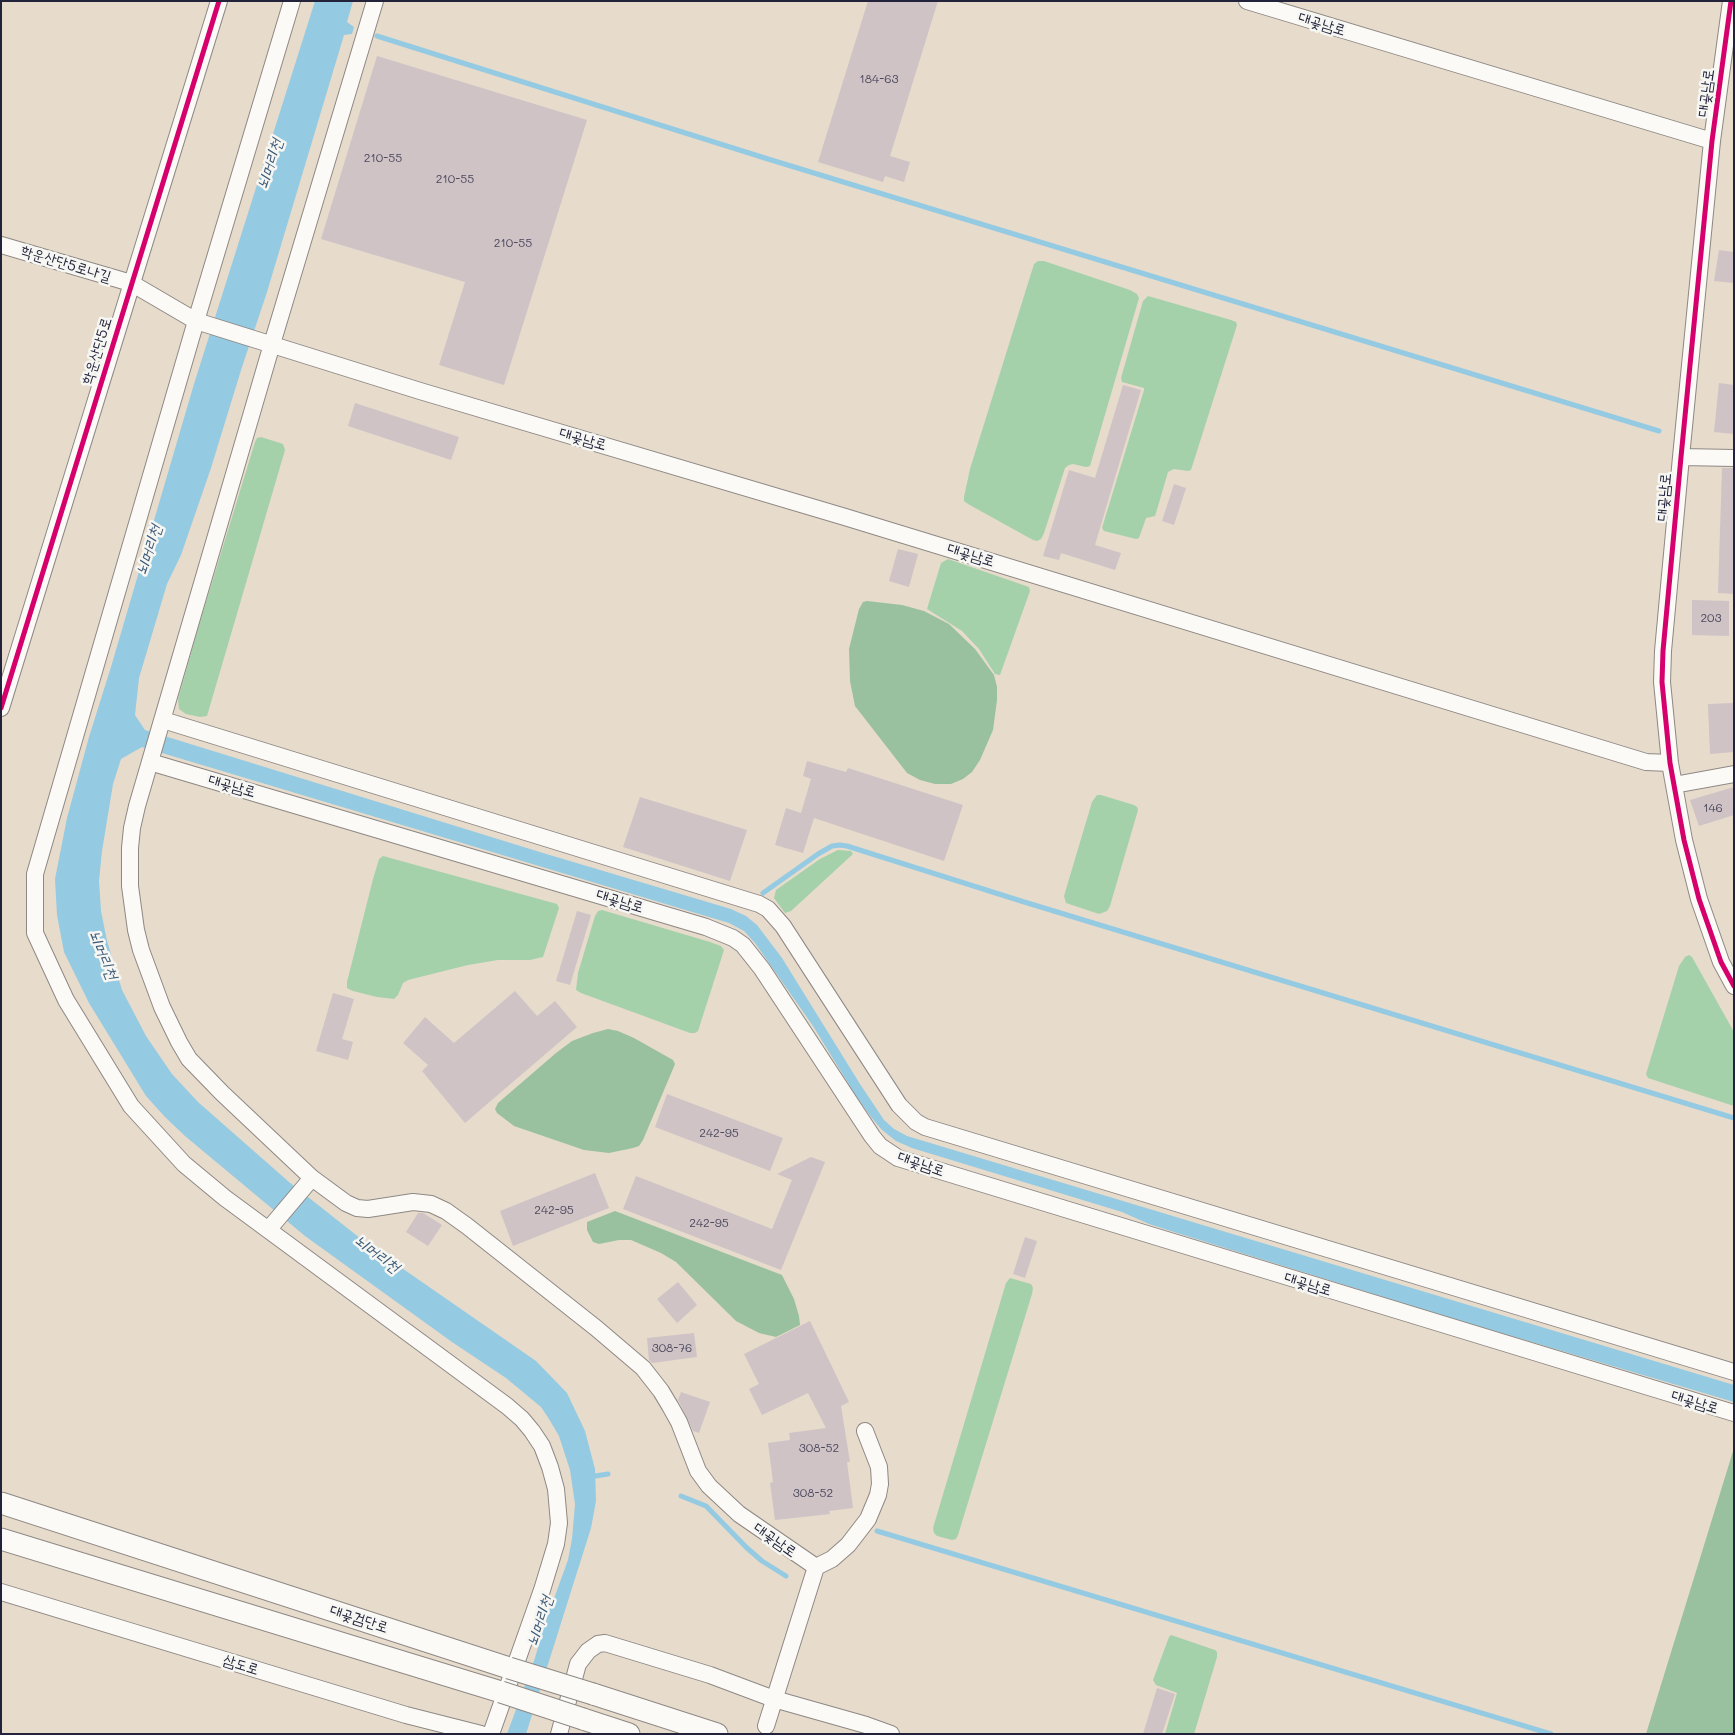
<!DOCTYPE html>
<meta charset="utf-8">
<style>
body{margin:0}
#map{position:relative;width:1735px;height:1735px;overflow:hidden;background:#e7dbcc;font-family:Mali,sans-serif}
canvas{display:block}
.frame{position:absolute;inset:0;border:2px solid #22223b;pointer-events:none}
</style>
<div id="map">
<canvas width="1735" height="1735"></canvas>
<div class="frame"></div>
</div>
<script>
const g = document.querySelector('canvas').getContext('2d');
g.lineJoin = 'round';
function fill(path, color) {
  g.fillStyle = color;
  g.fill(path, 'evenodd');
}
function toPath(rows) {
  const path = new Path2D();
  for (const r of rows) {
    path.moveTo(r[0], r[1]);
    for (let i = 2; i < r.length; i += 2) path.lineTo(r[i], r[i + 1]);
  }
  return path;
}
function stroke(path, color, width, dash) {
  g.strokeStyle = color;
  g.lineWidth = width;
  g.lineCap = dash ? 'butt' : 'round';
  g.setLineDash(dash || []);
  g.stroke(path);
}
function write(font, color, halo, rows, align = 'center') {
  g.font = font + ' Mali,"Poor Story",sans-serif';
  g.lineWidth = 5;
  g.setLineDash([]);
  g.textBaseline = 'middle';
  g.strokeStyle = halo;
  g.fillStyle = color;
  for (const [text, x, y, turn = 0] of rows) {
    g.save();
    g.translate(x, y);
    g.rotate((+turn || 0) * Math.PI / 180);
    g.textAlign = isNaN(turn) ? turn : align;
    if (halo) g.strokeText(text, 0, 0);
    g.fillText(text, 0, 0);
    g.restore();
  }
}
fill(toPath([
 [1038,261,1044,261,1130,290,1137,294,1139,298,1090,466,1086,467,1073,464,1069,465,1065,468,1044,533,1041,539,1037,541,1033,540,968,504,964,501,964,497,970,469,1034,264],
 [1148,296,1231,320,1236,322,1237,325,1191,470,1188,471,1174,469,1168,472,1156,513,1155,516,1146,518,1139,538,1136,539,1104,531,1102,528,1144,390,1144,388,1122,382,1121,378,1143,301],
 [261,437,283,444,285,450,207,716,200,717,186,714,179,709,178,699,199,625,255,442,257,438],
 [948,559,1029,587,1030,591,1000,675,995,674,979,649,962,631,927,609,941,563],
 [1097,795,1101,795,1134,805,1137,807,1138,810,1110,906,1107,911,1099,914,1066,903,1064,896,1092,802],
 [838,850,851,851,853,854,791,911,785,913,774,898,776,890,820,859],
 [383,856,557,904,559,908,543,957,530,960,498,960,468,965,408,980,403,983,398,995,394,999,377,997,353,991,347,988,347,982,373,879,379,859],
 [602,910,710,942,721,946,724,950,698,1031,695,1033,690,1033,581,993,576,990,578,973,595,916,598,911],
 [1689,955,1692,957,1734,1032,1734,1106,1654,1080,1648,1078,1646,1074,1679,966,1685,957],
 [1010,1278,1031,1284,1033,1288,1032,1294,958,1535,956,1539,952,1540,937,1536,934,1533,933,1528,1006,1283],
 [1171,1635,1215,1650,1217,1652,1217,1657,1194,1734,1165,1734,1177,1693,1156,1685,1153,1680,1169,1637]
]), '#a4d1aa');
fill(toPath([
 [867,601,902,605,924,611,949,624,975,649,994,675,997,687,997,700,993,730,980,760,972,772,963,779,951,784,935,784,920,780,907,773,855,706,850,681,849,649,859,609,863,602],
 [608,1029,618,1031,634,1038,673,1060,675,1064,643,1140,639,1146,633,1148,609,1153,584,1150,514,1126,497,1113,495,1109,498,1103,556,1053,572,1041,593,1033],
 [615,1211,782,1275,794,1299,799,1316,800,1325,776,1337,759,1333,736,1321,676,1262,661,1253,631,1240,619,1240,599,1244,593,1242,587,1230,587,1222],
 [1734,1448,1734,1734,1646,1734,1660,1688]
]), '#99c19f');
fill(toPath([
 [315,1,353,1,347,22,354,27,352,34,344,35,267,292,242,367,211,468,181,555,167,584,139,678,135,715,145,730,543,853,731,909,746,916,757,925,782,958,860,1084,884,1120,894,1129,907,1136,1734,1385,1734,1402,1461,1321,1177,1233,1149,1224,1122,1212,912,1148,896,1141,882,1130,871,1117,856,1096,813,1026,755,943,744,931,729,923,142,747,121,759,113,784,102,851,99,881,101,911,107,941,122,990,146,1036,172,1074,198,1102,289,1182,370,1246,536,1361,567,1393,585,1431,595,1469,596,1501,591,1528,526,1734,507,1734,535,1658,544,1626,568,1560,572,1539,575,1504,570,1470,559,1436,549,1419,541,1407,506,1378,452,1342,305,1236,185,1136,165,1117,146,1096,89,1003,64,952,57,915,55,879,67,818,89,737,111,667,194,384]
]), '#94cae2');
stroke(toPath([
 [377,36,768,159,1659,431],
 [763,893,818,854,832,846,840,845,847,846,1021,901,1734,1118],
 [589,1477,608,1474],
 [681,1496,706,1506,747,1548,762,1561,786,1576],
 [877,1531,1551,1734]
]), '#94cae2', 5);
fill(toPath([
 [868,1,938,1,890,156,910,162,904,182,885,176,883,182,818,162],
 [377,56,587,120,504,385,439,365,465,282,321,239],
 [1719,250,1734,252,1734,283,1714,281],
 [1719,383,1734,385,1734,434,1714,432],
 [1123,385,1141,390,1095,545,1121,553,1115,570,1061,553,1059,560,1043,556,1069,470,1095,478],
 [355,403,459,437,451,460,348,426],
 [1722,468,1734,468,1734,594,1718,593],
 [1174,484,1186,488,1174,525,1162,521],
 [898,549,918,554,909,587,889,581],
 [1692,600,1729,601,1729,636,1692,635],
 [1734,703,1734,752,1710,754,1708,704],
 [807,761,846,772,848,768,963,805,944,861,814,818,803,853,775,845,786,808,801,813,811,779,803,776],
 [1734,787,1734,815,1699,826,1690,800],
 [640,797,747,830,730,881,623,847],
 [577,911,591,915,570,985,556,981],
 [515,991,537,1016,555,1001,577,1027,465,1123,422,1071,428,1065,403,1043,425,1017,454,1043],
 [333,993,354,999,342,1039,353,1042,348,1060,316,1051],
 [667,1094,783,1138,770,1171,655,1127],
 [811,1157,825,1162,781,1270,623,1209,636,1176,772,1229,792,1180,777,1174],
 [595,1173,609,1208,513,1246,500,1211],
 [418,1213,423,1213,442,1225,428,1246,406,1232],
 [1025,1237,1037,1241,1025,1278,1013,1274],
 [678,1282,697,1305,677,1323,657,1299],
 [810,1321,849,1402,841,1406,850,1462,847,1462,853,1508,829,1511,830,1514,775,1520,770,1483,773,1482,768,1443,790,1440,789,1433,826,1428,808,1393,762,1415,749,1389,759,1384,744,1354],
 [694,1333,697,1357,652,1363,649,1360,647,1338],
 [681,1392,710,1402,699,1433,693,1431,678,1400],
 [1157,1688,1175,1694,1162,1734,1143,1734]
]), '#cfc3c6');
const minor = toPath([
 [292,1,196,321,35,874,35,933,66,1000,131,1106,184,1164,225,1198,507,1406,522,1419,532,1431,542,1446,550,1467,556,1489,559,1523,556,1544,542,1590,491,1734],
 [375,1,272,344,137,806,132,828,130,848,130,886,136,930,141,950,162,1007,179,1042,189,1059,222,1093,312,1178,346,1203,357,1208,368,1209,413,1202,431,1204,446,1211,467,1226,596,1328,643,1368,661,1391,670,1406,679,1422,698,1471,709,1486,739,1514,816,1567],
 [1247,1,1712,141],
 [1731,1,1712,141,1681,457,1663,651,1662,682,1670,763,1684,840,1699,899,1721,962,1734,986],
 [1,245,131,283,196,321,420,391,845,517,1646,762,1670,763],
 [1681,457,1734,458],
 [1,708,219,1],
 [163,720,759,904,768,909,783,926,899,1105,916,1122,925,1127,1734,1372],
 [150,762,706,927,733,938,743,945,762,969,872,1136,880,1146,898,1158,1734,1413],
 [1674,785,1734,774],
 [268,1230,312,1178],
 [1,1592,406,1715,481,1734],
 [766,1726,816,1567,832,1559,848,1545,868,1519,878,1495,880,1484,879,1467,865,1431],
 [559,1734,578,1664,588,1651,598,1644,605,1643,710,1675,774,1699,866,1725,891,1734]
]);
const major = toPath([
 [1,1503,509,1668],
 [1,1539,501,1692],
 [593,1694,717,1734],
 [583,1719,629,1734]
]);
stroke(minor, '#8e8884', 18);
stroke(major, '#8e8884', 23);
stroke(minor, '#fbfaf7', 16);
stroke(major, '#fbfaf7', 21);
const majorBridge = toPath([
 [509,1668,593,1694],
 [501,1692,583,1719]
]);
stroke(majorBridge, '#8e8884', 23, []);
stroke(majorBridge, '#fbfaf7', 21);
stroke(toPath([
 [1731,1,1712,141,1681,457,1663,651,1662,682,1670,763,1684,840,1699,899,1721,962,1734,986],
 [1,708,219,1]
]), '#d6006c', 5);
write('12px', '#4d4a5e', null, [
 ["184-63",879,79],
 ["210-55",383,158],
 ["210-55",455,179],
 ["210-55",513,243],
 ["203",1711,618],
 ["146",1713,808],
 ["242-95",719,1133],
 ["242-95",554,1210],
 ["242-95",709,1223],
 ["308-76",672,1348],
 ["308-52",819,1448],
 ["308-52",813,1493]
]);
write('15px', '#22223b', '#f6f6f2', [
 ["대곶남로",1322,24,17],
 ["대곶남로",1706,93,-82],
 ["학운산단5로나길",66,264,17],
 ["학운산단5로",97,351,-73],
 ["대곶남로",583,439,16],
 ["대곶남로",1664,497,-85],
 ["대곶남로",971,555,17],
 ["대곶남로",232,786,16],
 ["대곶남로",620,901,17],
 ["대곶남로",921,1164,19],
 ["대곶남로",1308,1284,17],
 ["대곶남로",1695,1402,17],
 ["대곶남로",775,1540,35],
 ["대곶검단로",359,1619,18],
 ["삼도로",241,1665,17]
]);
write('italic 16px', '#3d5a79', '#f6f6f2', [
 ["뇌머리천",270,164,-72],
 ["뇌머리천",149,550,-72],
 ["뇌머리천",103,955,68],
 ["뇌머리천",377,1254,37],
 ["뇌머리천",540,1621,-72]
]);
</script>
